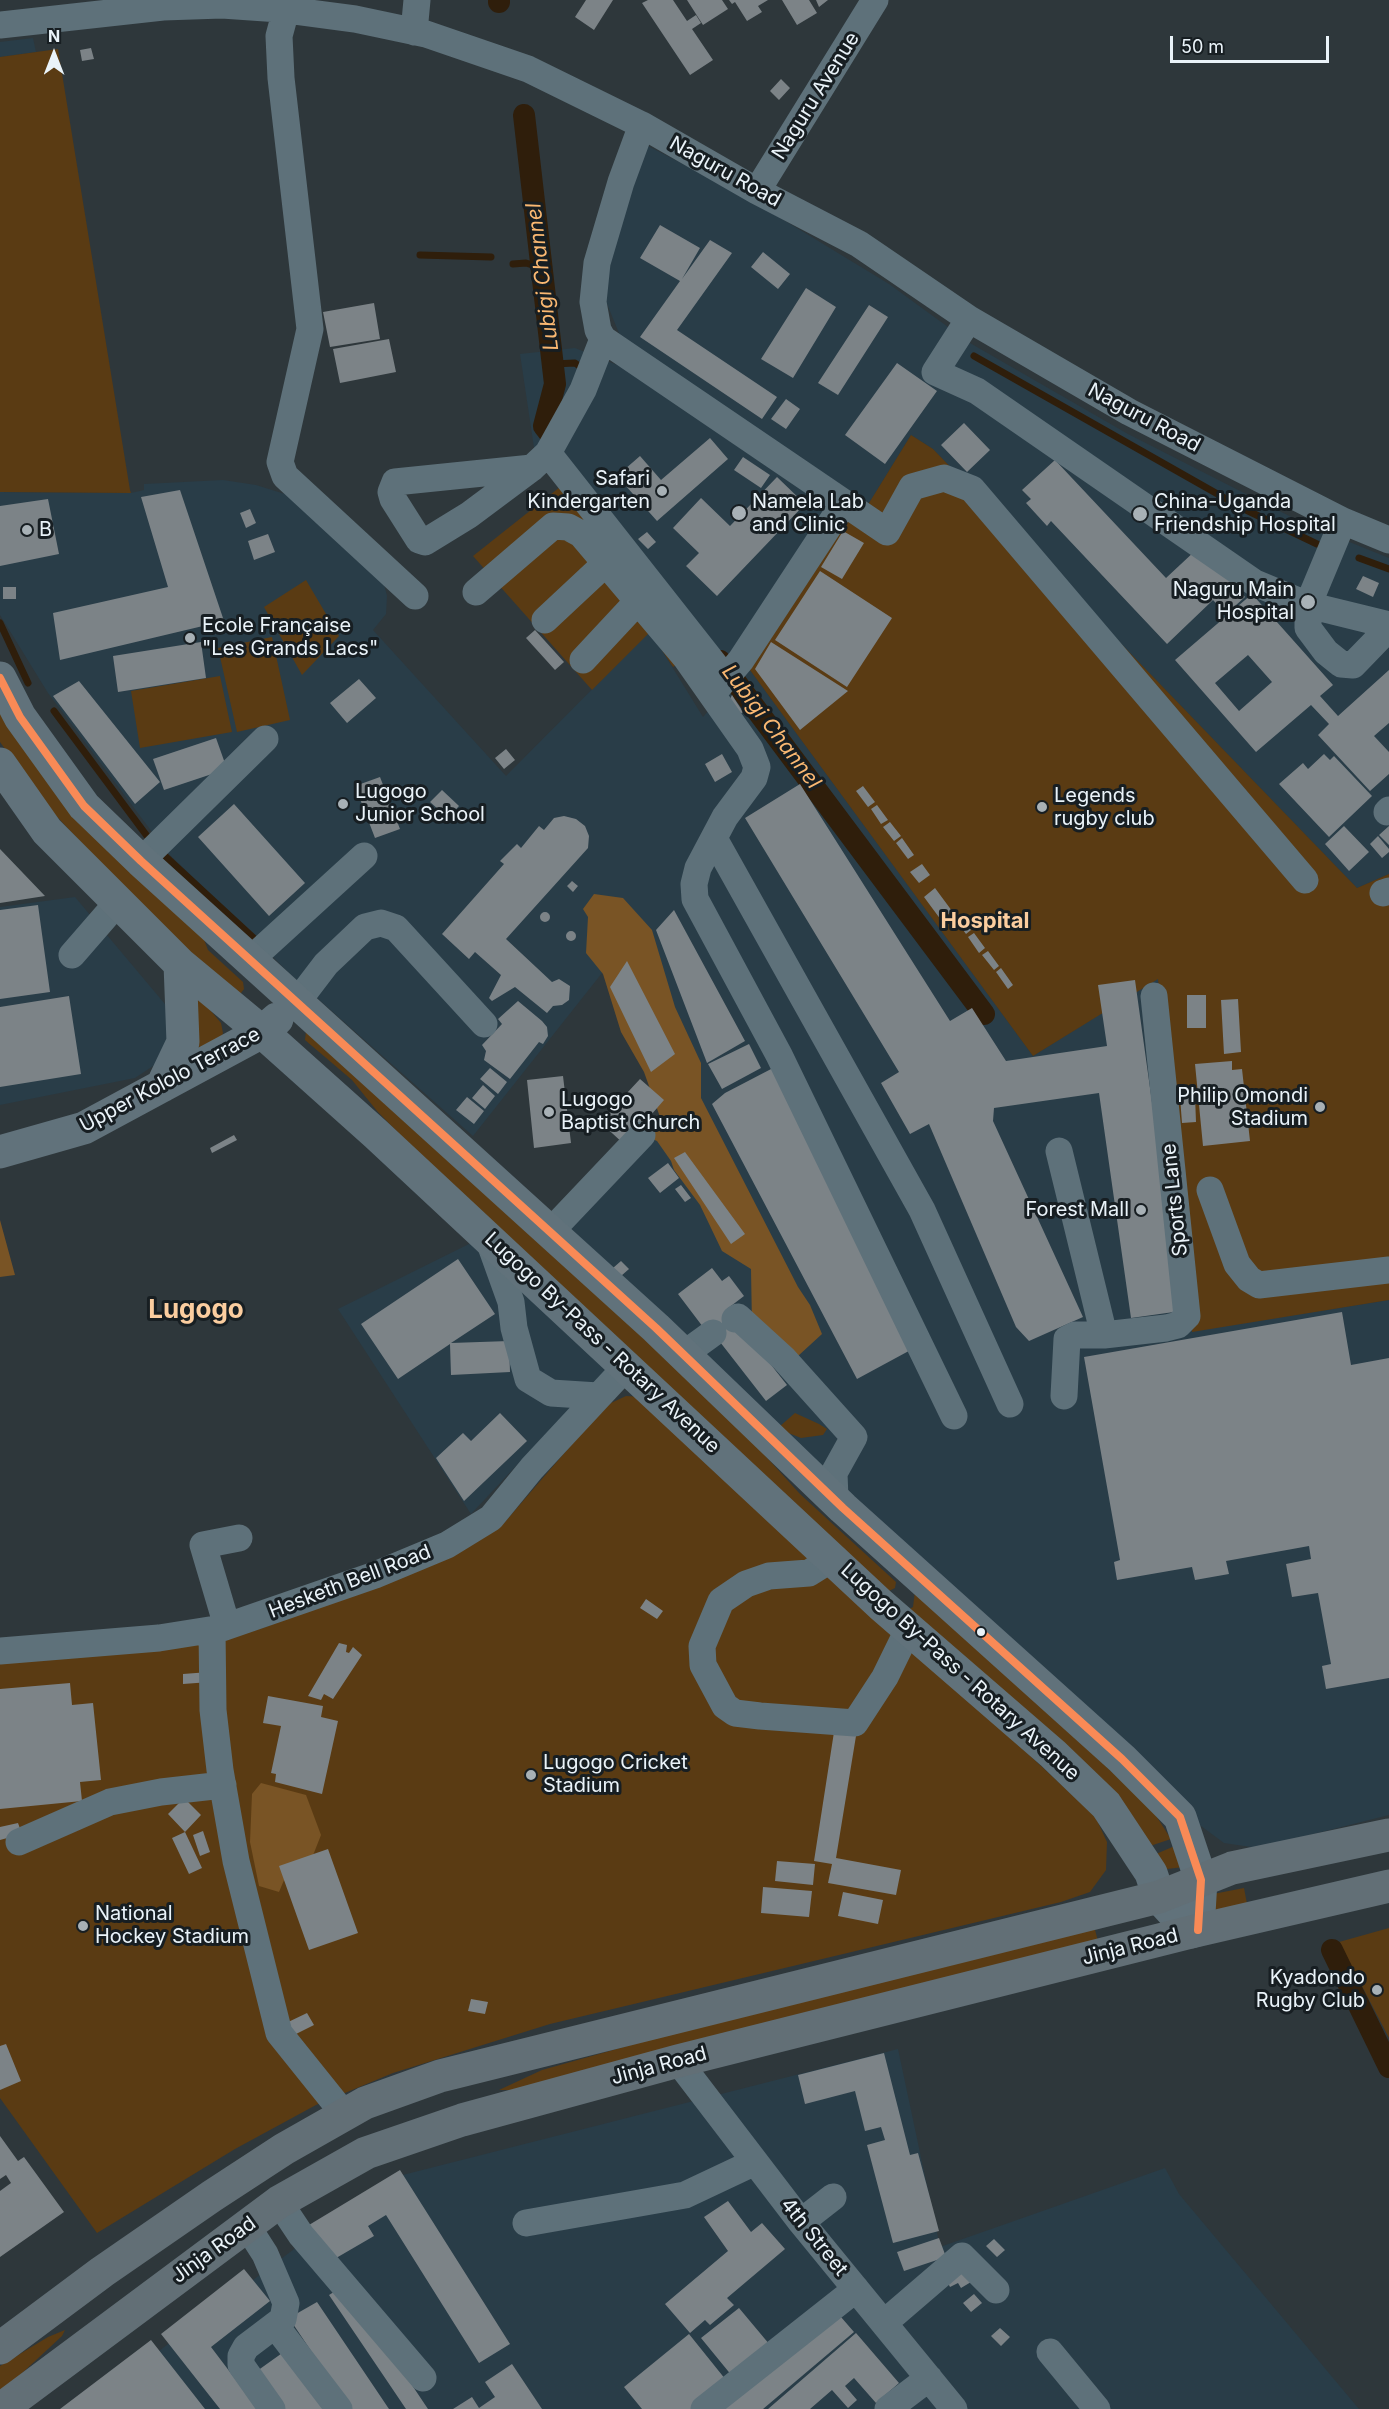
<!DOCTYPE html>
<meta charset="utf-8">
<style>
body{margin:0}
#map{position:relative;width:1389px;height:2409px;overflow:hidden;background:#2e373b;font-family:Inter,sans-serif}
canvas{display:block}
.north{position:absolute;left:24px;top:24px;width:60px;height:60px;-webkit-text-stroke:4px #171e22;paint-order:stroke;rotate:0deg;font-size:16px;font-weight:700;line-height:24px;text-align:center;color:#eaf3f9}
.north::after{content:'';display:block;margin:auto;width:21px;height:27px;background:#eaf3f9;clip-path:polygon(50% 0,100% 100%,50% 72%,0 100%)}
.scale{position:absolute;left:1170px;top:36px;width:159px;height:27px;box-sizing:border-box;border:3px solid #eaf3f9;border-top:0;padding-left:8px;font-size:18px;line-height:21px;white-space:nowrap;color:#eaf3f9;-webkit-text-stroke:4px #171e22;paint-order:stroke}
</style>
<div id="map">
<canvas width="1389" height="2409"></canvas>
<div class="north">N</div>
<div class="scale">50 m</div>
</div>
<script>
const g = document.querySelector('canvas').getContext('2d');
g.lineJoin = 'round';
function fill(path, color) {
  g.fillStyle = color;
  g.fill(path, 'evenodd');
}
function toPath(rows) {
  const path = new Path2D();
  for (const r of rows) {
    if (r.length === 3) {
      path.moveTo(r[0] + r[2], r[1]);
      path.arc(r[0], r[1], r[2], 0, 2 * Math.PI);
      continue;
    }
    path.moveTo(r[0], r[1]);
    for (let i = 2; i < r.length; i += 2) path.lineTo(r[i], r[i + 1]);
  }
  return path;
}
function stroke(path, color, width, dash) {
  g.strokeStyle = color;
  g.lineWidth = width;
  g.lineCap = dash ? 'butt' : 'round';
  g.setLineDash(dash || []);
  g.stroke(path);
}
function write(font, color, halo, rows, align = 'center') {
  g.font = font + ' Inter,sans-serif';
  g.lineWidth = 6;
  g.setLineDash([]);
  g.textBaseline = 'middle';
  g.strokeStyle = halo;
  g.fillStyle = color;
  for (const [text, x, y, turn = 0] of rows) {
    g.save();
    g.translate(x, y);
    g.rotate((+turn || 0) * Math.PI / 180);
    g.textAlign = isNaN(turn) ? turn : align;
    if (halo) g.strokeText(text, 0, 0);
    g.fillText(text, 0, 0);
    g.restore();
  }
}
fill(toPath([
 [33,38,36,52,0,57,0,42],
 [646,145,736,191,889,284,970,343,1128,434,1305,524,1389,558,1389,874,1357,888,933,449,911,435,869,503,623,343,603,294,625,197],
 [575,348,627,369,829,505,714,681,608,530,536,461,520,354],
 [223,480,256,485,288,495,384,584,387,596,386,614,373,630,506,776,650,631,703,717,747,666,1033,1056,1158,978,1192,1331,1389,1300,1389,1815,1258,1848,1224,1843,1197,1823,569,1230,674,1109,625,944,473,1136,291,975,167,852,48,693,0,615,0,492,131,493,144,490,144,484],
 [75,897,175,1016,162,1060,135,1078,0,1105,0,907],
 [471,1243,607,1369,471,1514,338,1309],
 [898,2049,940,2247,1165,2168,1179,2194,1359,2409,82,2409,387,2179]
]), '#293d48');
fill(toPath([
 [58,49,130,490,131,493,0,492,0,57],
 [911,435,933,449,1357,888,1389,874,1389,1300,1192,1332,1158,979,1033,1056,747,666,843,516,869,503],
 [565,483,696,652,673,667,650,632,592,690,473,556],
 [306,580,339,636,302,675,264,607],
 [272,637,290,720,237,732,218,648],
 [220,676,232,732,140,748,131,691],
 [0,711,203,937,208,950,243,982,244,989,241,993,233,994,142,907,44,803,0,742],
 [195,992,221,1023,223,1033,220,1041,194,1049],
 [306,1031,576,1274,750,1439,800,1494,896,1582,895,1588,887,1592,469,1205,377,1111,352,1080,305,1040],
 [626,1396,643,1397,1095,1816,1107,1842,1106,1870,1090,1892,1061,1902,550,2024,393,2073,316,2105,235,2149,97,2233,0,2098,0,1663,181,1644,263,1628,454,1552,504,1523,592,1421,611,1403],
 [795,1413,819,1424,827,1429,823,1435,801,1438,786,1432,779,1427],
 [919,1589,1153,1811,1171,1839,1150,1846,906,1611,913,1607,915,1591],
 [1177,1845,1184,1867,1167,1869,1156,1854],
 [1244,1888,1248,1909,1213,1912,1213,1894],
 [1094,1926,1099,1945,528,2090,499,2090,542,2070,663,2036],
 [1389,1928,1389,2038,1339,1942],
 [65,2330,62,2336,6,2388,0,2389,0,2366,48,2337]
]), '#5a3b13');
fill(toPath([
 [594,894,623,898,652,930,675,1007,701,1063,701,1098,798,1287,810,1305,822,1334,798,1356,752,1326,751,1269,722,1251,700,1205,674,1170,671,1161,657,1141,650,1138,660,1117,644,1072,621,1032,603,974,586,953,588,917,583,909],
 [0,1220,15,1275,0,1277],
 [261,1783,306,1795,321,1835,310,1863,287,1873,279,1892,259,1886,250,1842,252,1794]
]), '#795425');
stroke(toPath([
 [420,255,491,257],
 [513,264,526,263,542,268],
 [974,356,1244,509,1317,544],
 [553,364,575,363,585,370],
 [1359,558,1389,569],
 [0,623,28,683],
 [54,711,147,836],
 [165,856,258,942]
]), '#2f1e0b', 7);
stroke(toPath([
 [499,0,499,2],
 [524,115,555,384,544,426,551,435],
 [720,661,984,1014],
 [1332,1950,1389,2067]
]), '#2f1e0b', 22);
fill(toPath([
 [586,0,613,0,594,30,575,17],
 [648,0,673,0,687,21,696,15,701,23,692,29,713,60,690,75,642,3],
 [687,0,722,0,728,9,703,25],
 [729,0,768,0,758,6,762,12,747,21,735,2,732,4],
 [782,0,809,0,817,13,797,25],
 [816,0,828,0,819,7],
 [91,48,94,59,82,61,80,50],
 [781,79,790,88,779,100,770,91],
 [660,225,700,248,682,279,710,240,732,253,677,330,777,397,762,419,640,337,680,281,640,258],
 [763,252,790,274,778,289,751,267],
 [806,288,836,307,793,378,761,359],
 [374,303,380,339,330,347,323,312],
 [869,305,888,317,838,395,818,383],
 [389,339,396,372,340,383,333,349],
 [897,363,937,391,885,464,845,435],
 [786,399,800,409,786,429,771,419],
 [964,423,990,450,967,472,941,445],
 [710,438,728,459,657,521,617,476,640,456,661,480],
 [743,457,770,475,761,488,734,470],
 [1055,460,1166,578,1196,550,1216,566,1245,597,1226,614,1213,600,1167,644,1051,521,1047,526,1026,503,1031,499,1022,490],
 [777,477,805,504,717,596,686,566,699,553,673,528,701,498,730,526],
 [180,490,224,621,60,660,53,613,168,587,141,497],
 [48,499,59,554,0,566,0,506],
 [250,509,256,523,246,528,240,513],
 [843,531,864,543,842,579,821,567],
 [647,532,656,542,648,549,638,539],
 [268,534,275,552,254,560,248,541],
 [820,571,892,618,847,687,775,640],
 [1363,576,1379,583,1373,597,1356,589],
 [3,587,16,587,16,599,3,599],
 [1252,594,1333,685,1320,696,1338,716,1389,670,1389,723,1374,736,1389,752,1389,774,1370,791,1318,735,1329,724,1311,705,1256,752,1175,660],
 [1248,655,1272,682,1239,711,1215,683],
 [535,630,564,662,555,670,526,638],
 [201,642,206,678,118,692,113,656],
 [771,642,848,691,800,730,755,669],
 [359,679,376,698,347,723,330,703],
 [79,681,160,782,135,804,53,696],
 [732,695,743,712,733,719,725,709],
 [216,738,227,769,164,790,153,759],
 [506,749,515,760,504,769,495,758],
 [722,754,732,772,715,782,705,764],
 [1324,754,1330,760,1334,756,1372,796,1329,837,1279,784,1303,763,1308,769],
 [380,777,400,829,375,838,355,786],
 [800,784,950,1021,972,1008,1006,1061,1107,1046,1098,985,1135,980,1181,1311,1131,1318,1099,1093,994,1108,993,1121,1083,1317,1029,1341,1016,1327,929,1124,910,1134,881,1083,899,1072,745,818],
 [863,786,875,802,868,807,856,791],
 [442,790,459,806,448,818,430,802],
 [234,804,305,883,269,916,198,837],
 [877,805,888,820,881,824,871,809],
 [564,816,576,819,585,826,589,836,588,848,506,939,552,982,559,979,570,986,569,1000,562,1005,553,1006,547,1013,515,987,492,1001,489,998,501,975,475,952,469,959,442,934,504,864,500,861,517,844,521,848,539,826,544,830,554,818],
 [890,822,901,836,894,841,883,827],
 [1344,826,1369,852,1349,871,1325,844],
 [1389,826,1389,845,1379,835],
 [1378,836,1389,849,1389,852,1382,858,1370,844],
 [902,838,914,855,908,859,896,843],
 [0,849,45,896,0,903],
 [922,864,930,875,919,883,910,872],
 [572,881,578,886,573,892,567,886],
 [935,888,952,911,941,920,924,897],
 [38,905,50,992,0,999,0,910],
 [674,910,745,1041,707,1063,656,930],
 [545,917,5],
 [961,915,971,930,966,934,955,919],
 [571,936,5],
 [974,933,985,948,979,953,968,937],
 [988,951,999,966,994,970,982,955],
 [627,961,675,1054,651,1072,610,987],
 [1001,968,1013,985,1008,989,996,972],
 [1187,995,1206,995,1206,1028,1187,1028],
 [69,996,81,1074,0,1087,0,1007],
 [1238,999,1241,1052,1224,1054,1221,1000],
 [518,1001,542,1021,547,1027,548,1036,543,1044,539,1042,510,1079,484,1060,486,1051,482,1045,502,1024,498,1019],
 [749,1044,761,1068,722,1089,708,1064],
 [1232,1061,1232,1070,1242,1069,1250,1141,1203,1146,1195,1064],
 [490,1068,507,1082,498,1094,480,1079],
 [773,1068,918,1346,857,1379,712,1104,725,1093],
 [563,1076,571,1143,534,1148,527,1080],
 [640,1079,664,1100,625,1145,600,1122],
 [483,1085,495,1096,485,1109,472,1098],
 [1195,1096,1196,1122,1182,1123,1180,1097],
 [467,1097,484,1111,474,1124,456,1110],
 [234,1135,237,1140,212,1153,210,1148],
 [685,1152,745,1234,731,1244,674,1158],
 [668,1163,679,1178,660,1193,648,1178],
 [681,1185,691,1198,685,1202,675,1189],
 [458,1259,495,1314,451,1343,509,1341,510,1372,451,1375,450,1344,398,1379,361,1324],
 [621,1261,629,1269,621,1276,613,1268],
 [712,1268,722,1281,729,1276,744,1296,727,1309,787,1385,766,1401,706,1324,703,1327,678,1294],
 [1342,1312,1351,1365,1389,1358,1389,1678,1326,1689,1322,1666,1331,1664,1318,1593,1292,1597,1286,1564,1311,1559,1309,1546,1226,1561,1229,1574,1195,1580,1192,1567,1117,1580,1114,1562,1120,1560,1084,1357],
 [500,1413,527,1441,464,1501,436,1458,463,1433,471,1441],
 [646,1599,663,1611,657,1619,640,1608],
 [339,1643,347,1645,346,1652,349,1653,353,1647,362,1655,333,1699,324,1694,321,1700,308,1696],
 [209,1672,210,1682,183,1684,183,1674],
 [70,1683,72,1705,93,1703,101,1780,80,1782,82,1801,0,1809,0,1689],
 [268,1696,323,1706,321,1717,338,1721,322,1794,275,1782,276,1774,271,1773,281,1726,263,1723],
 [834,1732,856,1736,836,1858,901,1870,896,1895,828,1883,832,1864,814,1861],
 [184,1798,201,1815,185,1832,168,1814],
 [18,1823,22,1834,0,1840,0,1827],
 [203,1831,210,1852,200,1856,193,1835],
 [185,1832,202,1868,189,1874,172,1838],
 [328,1849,358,1933,309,1950,279,1866],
 [777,1861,815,1864,813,1885,775,1881],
 [763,1887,812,1891,809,1917,761,1913],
 [843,1892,883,1900,878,1924,838,1916],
 [471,1999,488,2002,485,2014,468,2011],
 [307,2013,314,2025,290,2037,284,2024],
 [6,2044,21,2081,0,2090,0,2046],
 [884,2053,910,2155,918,2153,939,2231,893,2243,867,2145,885,2140,881,2127,865,2131,855,2091,805,2104,798,2075],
 [0,2136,18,2161,24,2157,64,2212,0,2257,0,2191,11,2183,6,2175,0,2179],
 [400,2170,510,2344,479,2363,386,2215,368,2226,374,2236,331,2261,309,2225],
 [728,2201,751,2232,762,2223,785,2249,727,2298,734,2305,710,2325,705,2320,690,2333,665,2304,728,2251,704,2217],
 [939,2238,946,2257,904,2271,897,2252],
 [994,2239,1005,2250,997,2257,986,2246],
 [244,2269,270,2301,211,2347,258,2409,220,2409,161,2334],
 [964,2270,971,2282,961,2288,958,2283,950,2287,946,2279],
 [345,2285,428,2409,406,2409,329,2295],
 [974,2294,982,2303,971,2312,963,2303],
 [317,2302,389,2409,350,2409,289,2318],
 [739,2308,775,2351,737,2382,701,2338],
 [834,2309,854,2332,763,2409,721,2409],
 [1000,2328,1010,2337,1001,2346,991,2336],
 [856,2333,899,2383,876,2403,854,2378,845,2386,857,2400,848,2408,832,2390,810,2409,768,2409],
 [689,2334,730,2385,700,2409,642,2409,624,2387],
 [151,2340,205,2409,60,2409],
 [285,2351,327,2409,285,2409,257,2371],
 [512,2364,542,2409,453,2409,472,2397,479,2408,495,2397,485,2382]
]), '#7c8387');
stroke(toPath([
 [286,10,279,36,281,78,310,329,280,462,285,476,415,596],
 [0,25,163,7,222,5,280,9,355,19,426,34,528,69,642,125,757,191,859,244,969,319,1129,412,1343,521,1389,540],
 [414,32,417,0],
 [642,125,621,182,597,263,593,302,598,330,603,339,887,532,912,487,944,478,972,489,1305,880],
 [757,191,875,0],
 [969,319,935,372,977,391,1255,583,1308,605,1389,625],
 [548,453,726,679],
 [532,468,395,482,391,492,393,499,419,540,425,542,469,515,532,468,548,453,583,390,603,339],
 [1343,521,1308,605,1308,628,1326,652,1341,664,1353,665,1389,628],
 [476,592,553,526,568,527,581,534,686,658,750,749,757,767,754,778,725,817,698,868,694,884,695,899,779,1055,954,1416],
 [545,620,606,563],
 [583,660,638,601],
 [714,692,741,660,844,503],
 [1387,812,1389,810],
 [715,840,922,1210,1010,1404],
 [141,861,265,739],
 [1383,893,1389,891],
 [72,955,118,902],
 [250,960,364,856],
 [297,1002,326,964,365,927,381,923,396,928,484,1024],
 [1059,1151,1104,1335,1075,1335,1067,1339,1064,1396],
 [1210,1190,1237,1264,1249,1279,1259,1285,1389,1270],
 [550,1232,642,1135],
 [488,1238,511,1302,514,1328,528,1379,551,1393,598,1396],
 [735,1319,738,1317,784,1359,854,1437,834,1473,835,1499],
 [1104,1335,1166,1328,1178,1325,1187,1316,1154,996],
 [684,1354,713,1333],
 [833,1558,809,1573,769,1576,746,1584,721,1601,702,1646,703,1665,725,1706,735,1713,760,1716,855,1723,885,1677,909,1628],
 [227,1626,203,1545,239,1538],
 [212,1630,213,1710,220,1770,236,1861,279,2033,344,2114],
 [0,1651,159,1638,222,1628,375,1575,447,1545,491,1518,532,1468,627,1366],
 [19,1842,110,1802,161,1792,223,1785],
 [678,2061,801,2222,954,2409],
 [279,2202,301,2235,423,2378],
 [801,2222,833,2197],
 [526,2223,685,2195,755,2162],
 [247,2226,265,2254,286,2303,283,2319,246,2347,241,2356,241,2365,272,2409],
 [884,2323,962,2256,996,2290],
 [275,2325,339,2409],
 [1050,2352,1097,2409],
 [704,2409,856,2289],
 [888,2409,929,2378]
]), '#5e717a', 27);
stroke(toPath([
 [0,678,20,717,84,806,141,861,656,1328,843,1508,1122,1759,1180,1817,1201,1880,1198,1930],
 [0,764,47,831,180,964,262,1032,376,1134,881,1605,1053,1754,1106,1805,1151,1873,1159,1897,1191,1932],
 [162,1086,183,1042,180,964],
 [0,1152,84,1128,262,1032,277,1019]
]), '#61727b', 33);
stroke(toPath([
 [0,2348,102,2272,212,2196,284,2149,365,2103,440,2076,1159,1897,1232,1868,1389,1835],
 [1,2409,279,2202,366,2153,462,2120,678,2061,1191,1932,1389,1886]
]), '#626f76', 33);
stroke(toPath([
 [0,678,20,717,84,806,141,861,656,1328,843,1508,1122,1759,1180,1817,1201,1880,1198,1930]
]), '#f98a56', 8);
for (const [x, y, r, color] of [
 [662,491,6,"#a8b1b6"],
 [739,513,8,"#a8b1b6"],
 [1140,514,8,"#a8b1b6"],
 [27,530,6,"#a8b1b6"],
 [1308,602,8,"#a8b1b6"],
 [190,638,6,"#a8b1b6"],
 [343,804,6,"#a8b1b6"],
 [1042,807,6,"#a8b1b6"],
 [1320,1107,6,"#a8b1b6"],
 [549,1112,6,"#a8b1b6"],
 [1141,1210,6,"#a8b1b6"],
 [981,1632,5,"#eaf3f9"],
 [531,1775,6,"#a8b1b6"],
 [83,1926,6,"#a8b1b6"],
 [1377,1990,6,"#a8b1b6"]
]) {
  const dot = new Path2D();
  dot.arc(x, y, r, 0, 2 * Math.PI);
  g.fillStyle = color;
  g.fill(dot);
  stroke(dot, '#171e22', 2);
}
write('20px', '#eaf3f9', '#171e22', [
 ["Naguru Avenue",816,96,-58],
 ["Naguru Road",725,172,29],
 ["Naguru Road",1144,418,28],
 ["Upper Kololo Terrace",170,1080,-28],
 ["Sports Lane",1175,1200,-96],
 ["Lugogo By-Pass - Rotary Avenue",602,1343,43],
 ["Hesketh Bell Road",350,1582,-21],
 ["Lugogo By-Pass - Rotary Avenue",960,1672,42],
 ["Jinja Road",1130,1947,-14],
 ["Jinja Road",659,2066,-15],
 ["4th Street",814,2237,51],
 ["Jinja Road",214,2250,-36]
]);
write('20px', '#eaf3f9', '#171e22', [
 ["Safari",650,479,"right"],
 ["Kindergarten",650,502,"right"],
 ["Namela Lab",752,502],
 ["and Clinic",752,525],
 ["China-Uganda",1154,502],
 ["Friendship Hospital",1154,525],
 ["B",39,530],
 ["Naguru Main",1294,590,"right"],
 ["Hospital",1294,613,"right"],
 ["Ecole Française",202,626],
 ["\"Les Grands Lacs\"",202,649],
 ["Lugogo",355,792],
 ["Junior School",355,815],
 ["Legends",1054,796],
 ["rugby club",1054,819],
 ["Philip Omondi",1308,1096,"right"],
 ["Stadium",1308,1119,"right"],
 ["Lugogo",561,1100],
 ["Baptist Church",561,1123],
 ["Forest Mall",1129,1210,"right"],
 ["Lugogo Cricket",543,1763],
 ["Stadium",543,1786],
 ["National",95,1914],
 ["Hockey Stadium",95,1937],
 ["Kyadondo",1365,1978,"right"],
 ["Rugby Club",1365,2001,"right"]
], 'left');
write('italic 21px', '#fab872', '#171e22', [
 ["Lubigi Channel",543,277,-97],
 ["Lubigi Channel",771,727,53]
]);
write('bold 22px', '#fbcd9f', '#171e22', [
 ["Hospital",985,921]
]);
write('bold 26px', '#fbcd9f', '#171e22', [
 ["Lugogo",196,1310]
]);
</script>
